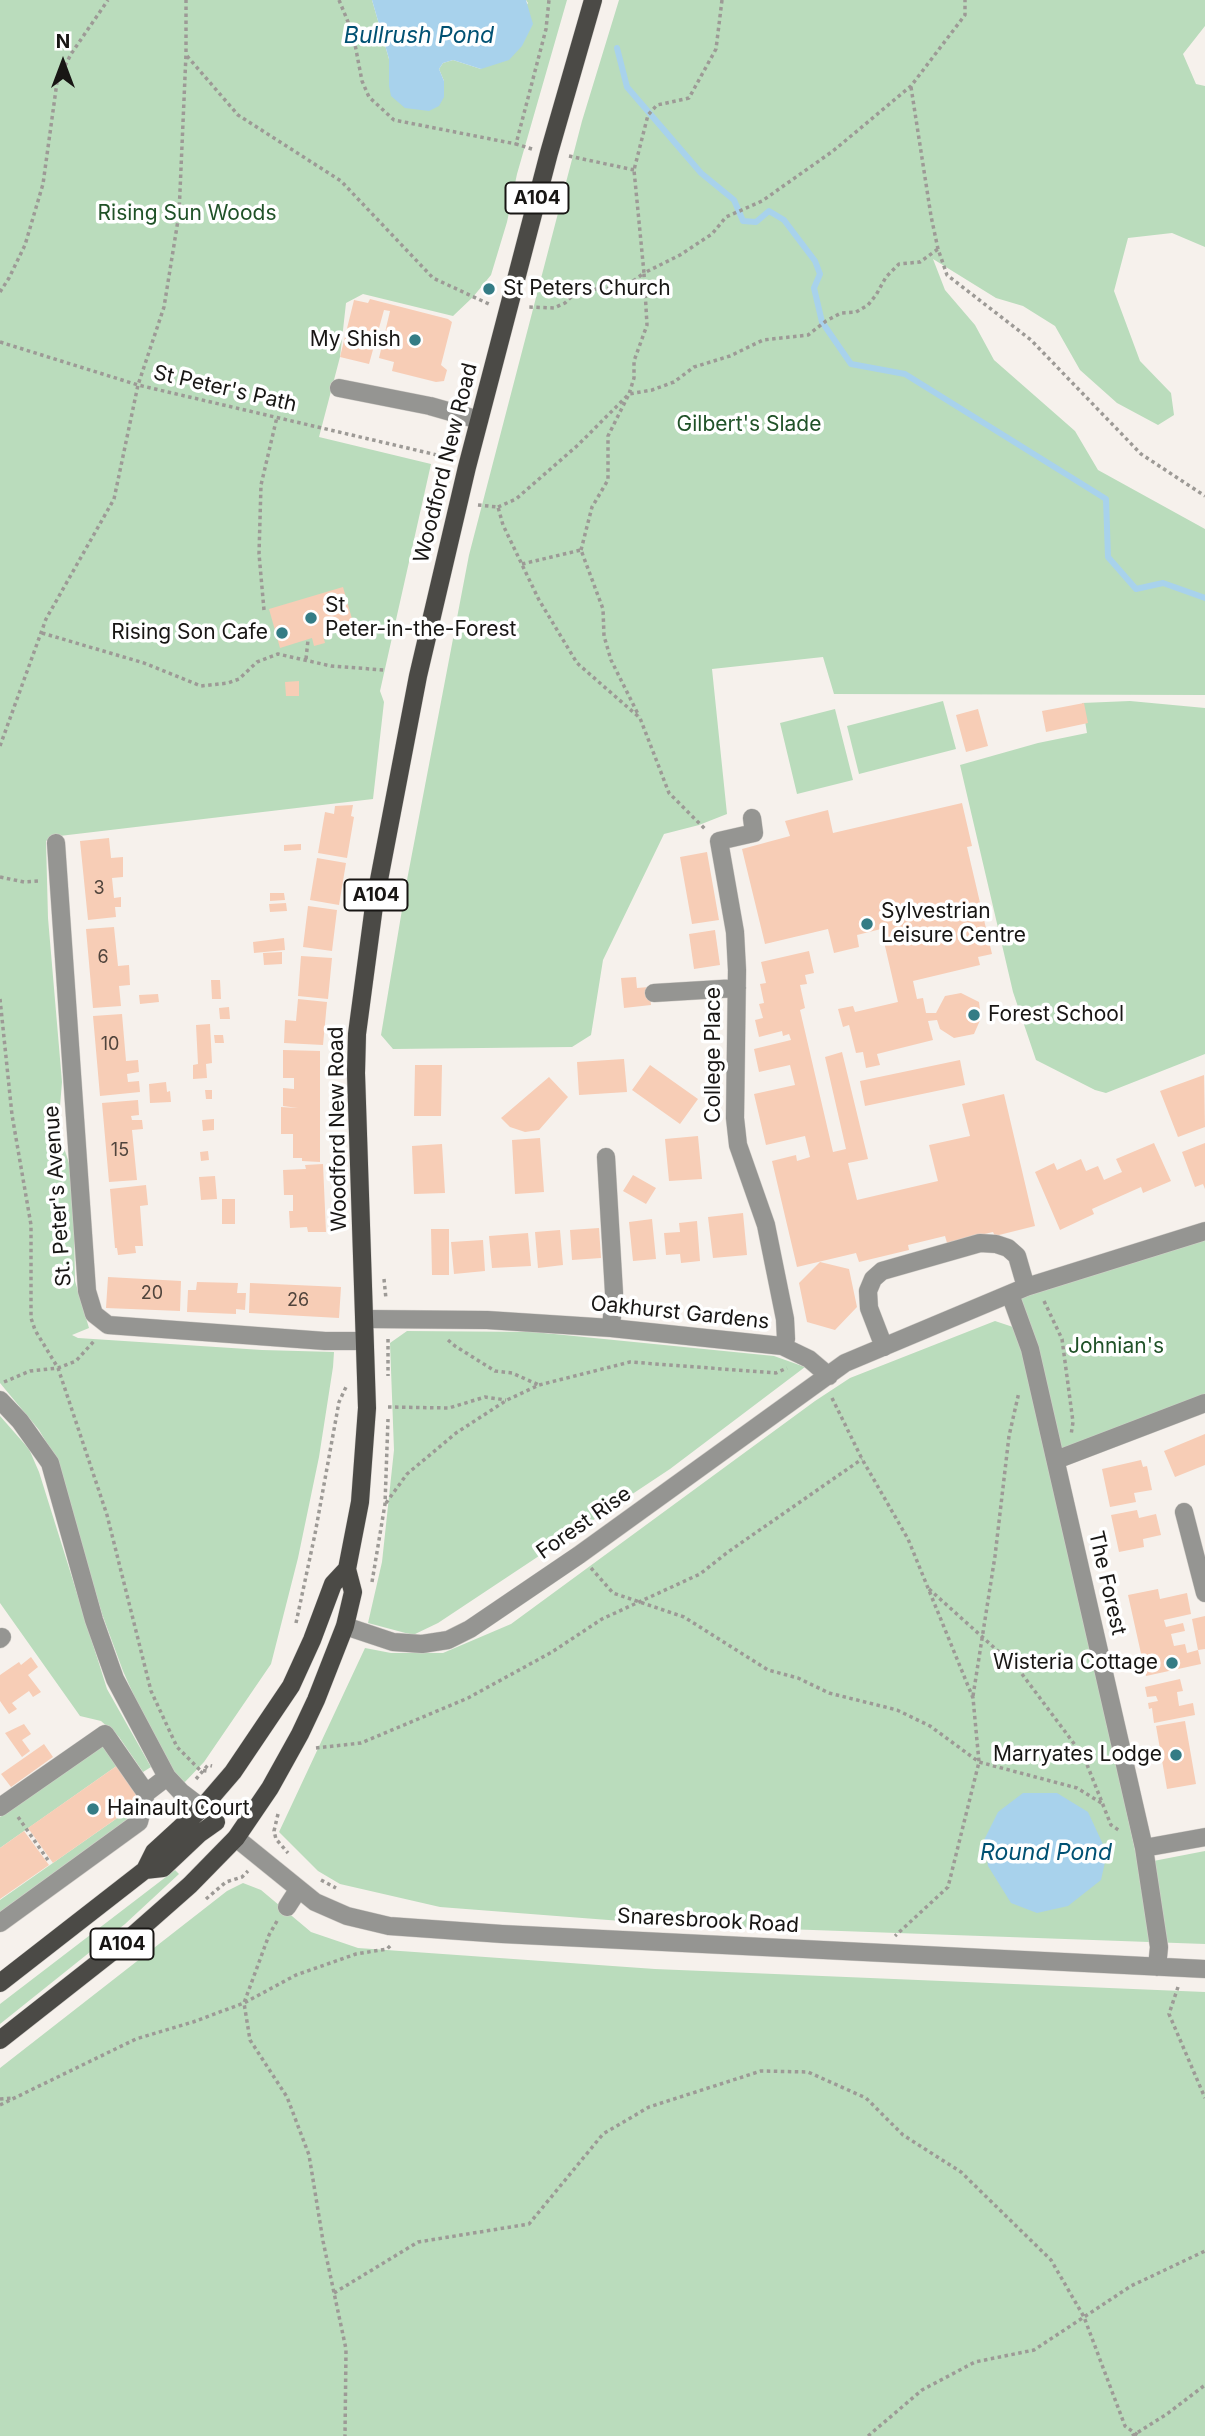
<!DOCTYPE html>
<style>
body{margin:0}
#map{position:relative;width:1205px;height:2436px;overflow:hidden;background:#f6f1ec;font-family:Inter,sans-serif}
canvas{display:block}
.north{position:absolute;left:28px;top:28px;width:70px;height:70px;-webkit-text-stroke:5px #fff;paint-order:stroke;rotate:0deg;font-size:19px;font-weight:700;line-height:28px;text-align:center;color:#181614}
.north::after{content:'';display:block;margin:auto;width:24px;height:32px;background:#181614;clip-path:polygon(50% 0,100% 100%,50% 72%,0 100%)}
</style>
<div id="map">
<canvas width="1205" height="2436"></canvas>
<div class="north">N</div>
</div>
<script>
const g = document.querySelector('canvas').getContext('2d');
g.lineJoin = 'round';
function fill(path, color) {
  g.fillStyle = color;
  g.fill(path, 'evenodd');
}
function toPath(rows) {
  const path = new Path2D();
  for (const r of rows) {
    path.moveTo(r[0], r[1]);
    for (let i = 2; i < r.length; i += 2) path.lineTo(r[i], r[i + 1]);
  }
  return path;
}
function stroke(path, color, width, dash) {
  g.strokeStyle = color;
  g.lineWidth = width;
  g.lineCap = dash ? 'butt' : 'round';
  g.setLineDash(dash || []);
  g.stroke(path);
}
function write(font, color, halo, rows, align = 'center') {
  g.font = font + ' Inter,sans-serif';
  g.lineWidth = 7;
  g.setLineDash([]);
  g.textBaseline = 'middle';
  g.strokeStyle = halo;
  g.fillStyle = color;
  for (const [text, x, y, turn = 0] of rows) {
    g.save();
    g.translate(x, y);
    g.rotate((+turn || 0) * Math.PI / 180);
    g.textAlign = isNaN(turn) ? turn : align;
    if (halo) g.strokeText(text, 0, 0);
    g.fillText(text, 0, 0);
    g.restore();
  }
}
fill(toPath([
 [0,0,372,0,389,59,389,86,444,81,439,69,443,63,453,60,481,69,528,3,526,0,567,0,517,174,507,222,491,275,473,297,453,316,363,294,346,303,340,357,319,437,431,464,380,691,384,702,373,799,51,837,46,841,48,918,62,1082,58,1130,73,1175,75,1281,89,1328,72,1335,78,1338,262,1350,334,1352,333,1367,319,1457,298,1558,271,1664,204,1762,184,1783,173,1771,154,1741,123,1671,102,1614,55,1457,39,1430,0,1383],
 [619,0,1205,0,1205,26,1183,54,1196,84,1205,86,1205,247,1172,233,1128,238,1114,291,1140,361,1171,393,1174,415,1158,425,1117,403,1080,370,1055,326,1023,306,996,298,933,259,945,290,975,325,994,360,1075,431,1098,470,1205,529,1205,695,834,694,823,657,712,669,727,814,699,825,664,834,603,960,591,1035,572,1047,393,1049,381,1035,407,880,469,555,582,121],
 [943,701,956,749,859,774,847,726],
 [1130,701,1205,708,1205,1054,1106,1093,1095,1090,1036,1060,1013,992,960,765,1038,743,1087,733,1082,703],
 [835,709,853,780,797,794,780,723],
 [1205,1231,1205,1403,1056,1460,1010,1294],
 [995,1321,1013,1327,1024,1344,1138,1864,1205,1851,1205,1944,673,1925,440,1907,340,1884,318,1871,279,1832,365,1648,391,1653,443,1653,511,1624,815,1401,850,1378],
 [407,1331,534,1332,774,1356,805,1367,670,1469,438,1623,413,1635,368,1623,382,1562,394,1450,390,1343],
 [0,1416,29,1449,39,1472,107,1689,151,1767,143,1772,119,1737,101,1721,80,1716,0,1603],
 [104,1745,118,1765,0,1848,0,1817],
 [143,1800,138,1822,0,1923,0,1900],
 [175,1870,179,1874,125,1924,0,2024,0,2004],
 [243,1883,261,1890,311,1932,358,1948,655,1969,1205,1992,1205,2436,0,2436,0,2068,227,1891]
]), '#badcbc');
fill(toPath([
 [372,0,526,0,533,24,522,46,509,60,481,69,453,60,443,63,439,69,444,81,444,97,439,106,429,111,405,108,391,96,389,86,389,59],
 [1023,1793,1057,1793,1088,1812,1107,1853,1101,1880,1068,1906,1037,1913,1011,1903,988,1866,984,1840,998,1812]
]), '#a8d2ec');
stroke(toPath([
 [617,48,627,87,701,173,734,200,743,221,756,222,769,211,784,220,815,261,820,274,814,288,822,322,851,364,905,374,1106,499,1108,557,1136,589,1163,583,1205,598]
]), '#a8d2ec', 6);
fill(toPath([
 [370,299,448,319,452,322,441,365,447,370,444,381,436,382,392,371,394,362,379,358,390,311,384,310,369,364,340,357,354,300,368,303],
 [343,587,354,626,323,635,325,643,314,646,312,638,280,648,269,609],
 [299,681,299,696,286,696,285,682],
 [1084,703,1088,723,1046,732,1042,711],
 [978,709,988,746,966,752,956,715],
 [962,803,972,846,967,847,992,954,978,957,980,965,913,981,917,999,923,998,926,1013,936,1013,945,996,961,993,979,1002,981,1018,974,1034,954,1038,940,1029,937,1020,928,1021,933,1040,877,1054,880,1065,866,1068,863,1052,856,1053,849,1025,843,1027,838,1009,853,1006,855,1012,898,1002,881,929,857,935,859,947,834,953,828,929,765,944,742,849,790,836,785,821,828,810,833,833],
 [353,805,351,816,354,817,347,858,318,853,325,812,334,814,335,806],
 [109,838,111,858,123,857,123,877,112,878,114,898,121,897,121,907,115,907,116,917,88,920,80,841],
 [301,844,301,850,284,851,284,845],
 [707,852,719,920,692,924,680,857],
 [317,858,346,863,339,905,310,900],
 [270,893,284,893,285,900,270,901],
 [286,903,287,911,270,912,269,904],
 [308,906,337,910,332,951,303,947],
 [114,927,118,966,129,965,130,985,119,986,121,1006,93,1008,86,929],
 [715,930,720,965,694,969,689,934],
 [284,938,285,950,254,953,253,942],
 [809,951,814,973,805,975,807,984,800,985,805,1008,800,1010,833,1152,846,1149,825,1057,842,1052,868,1159,848,1163,857,1200,938,1181,929,1145,970,1136,962,1104,1004,1094,1035,1226,995,1236,993,1232,947,1243,945,1236,908,1245,909,1250,859,1262,856,1253,797,1267,772,1161,796,1155,797,1161,810,1157,805,1136,766,1145,754,1094,795,1085,790,1065,759,1072,754,1049,791,1040,789,1034,783,1036,782,1031,759,1037,755,1020,763,1018,759,1004,764,1003,760,984,766,983,761,962],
 [282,952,282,964,264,965,263,953],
 [301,956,332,958,328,999,298,996],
 [636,977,637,988,649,987,651,1005,624,1008,621,978],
 [211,980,220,980,221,999,212,999],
 [158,994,159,1002,140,1004,139,995],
 [298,999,327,1002,323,1045,284,1043,285,1020,296,1021],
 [229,1007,230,1019,220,1019,219,1008],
 [122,1014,126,1061,138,1060,139,1072,127,1074,128,1082,139,1081,140,1092,100,1096,93,1016],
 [210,1024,212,1063,206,1064,207,1078,193,1079,193,1065,198,1064,196,1025],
 [214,1035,223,1035,224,1043,215,1043],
 [283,1050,320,1051,320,1162,302,1161,302,1158,293,1158,293,1134,281,1134,281,1107,298,1108,283,1106,283,1088,294,1089,294,1078,283,1078],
 [624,1059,627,1092,579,1095,577,1062],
 [960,1060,965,1085,865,1106,860,1081],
 [415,1065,442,1065,441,1116,414,1116],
 [650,1065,698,1099,680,1124,632,1090],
 [1204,1075,1205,1127,1178,1137,1160,1091],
 [549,1077,568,1097,539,1130,525,1132,510,1127,501,1118],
 [166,1082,167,1092,170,1091,171,1102,150,1103,149,1084],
 [205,1090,212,1090,212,1099,206,1099],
 [138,1100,139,1115,131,1116,132,1120,142,1120,143,1129,132,1130,137,1180,109,1182,102,1103],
 [214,1119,214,1130,203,1131,202,1120],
 [698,1136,702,1179,669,1181,665,1139],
 [540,1138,544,1192,515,1194,512,1140],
 [1154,1143,1171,1181,1143,1193,1141,1187,1092,1209,1094,1214,1060,1230,1035,1172,1054,1163,1057,1170,1081,1159,1086,1171,1098,1166,1104,1180,1122,1172,1116,1159],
 [1205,1143,1205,1189,1203,1184,1195,1187,1182,1152],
 [442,1144,445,1193,414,1194,412,1146],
 [208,1151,209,1160,201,1161,200,1152],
 [323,1164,326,1232,308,1232,307,1227,290,1228,289,1211,293,1211,293,1195,284,1195,283,1170,306,1169,305,1165],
 [633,1175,656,1188,646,1204,623,1191],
 [215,1176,217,1199,201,1200,199,1177],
 [146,1185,148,1205,140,1206,143,1246,135,1246,136,1253,118,1255,117,1248,115,1248,110,1189],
 [222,1199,235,1199,235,1224,222,1224],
 [743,1213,747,1255,713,1258,708,1217],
 [652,1219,656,1259,633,1261,629,1222],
 [697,1221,700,1261,681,1263,680,1254,666,1255,664,1233,680,1232,679,1223],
 [599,1228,601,1258,572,1260,570,1230],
 [431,1229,449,1229,449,1275,432,1275],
 [560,1230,563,1265,538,1268,535,1232],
 [528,1233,531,1266,492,1268,489,1236],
 [483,1240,485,1271,454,1274,451,1242],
 [820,1262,849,1269,857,1307,835,1330,807,1322,799,1283],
 [108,1277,181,1281,180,1311,106,1308],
 [197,1282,238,1283,237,1293,246,1293,245,1310,236,1309,236,1314,187,1312,188,1290,196,1290],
 [250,1283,341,1287,339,1318,249,1313],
 [1205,1434,1205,1465,1175,1477,1164,1451],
 [1141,1460,1143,1467,1147,1466,1152,1490,1134,1493,1136,1502,1110,1507,1102,1469],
 [1137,1510,1139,1518,1156,1514,1161,1535,1143,1539,1144,1547,1119,1552,1111,1515],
 [1158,1589,1160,1599,1187,1593,1191,1614,1164,1620,1166,1627,1183,1623,1185,1631,1171,1634,1174,1646,1185,1644,1187,1653,1198,1650,1201,1664,1146,1676,1128,1595],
 [1205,1616,1205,1649,1198,1650,1192,1619],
 [31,1657,38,1667,28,1675,41,1692,33,1697,29,1691,12,1703,17,1709,9,1714,0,1701,0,1675,19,1662,21,1665],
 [1180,1679,1183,1691,1177,1692,1179,1706,1193,1703,1195,1715,1154,1723,1152,1708,1149,1709,1148,1703,1158,1701,1156,1696,1147,1697,1145,1687],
 [1185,1721,1196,1784,1167,1789,1156,1726],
 [24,1724,31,1734,22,1740,30,1751,22,1757,5,1733],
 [44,1744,53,1757,11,1787,1,1774],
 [118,1765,143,1800,53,1863,28,1828],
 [24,1831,49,1865,0,1899,0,1848]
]), '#f7cdb6');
const minor = toPath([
 [339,388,430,406,479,420],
 [752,818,754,833,719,841,735,932,737,970,735,1118,738,1145,766,1225,785,1319,786,1339,782,1346],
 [56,843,87,1291,94,1314,108,1325,325,1341,363,1341],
 [654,993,737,988],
 [606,1157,614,1293,611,1328],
 [1010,1294,1030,1349,1144,1848,1159,1947,1157,1967],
 [365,1319,487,1320,611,1328,782,1346,809,1359,829,1376],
 [884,1347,869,1308,868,1291,873,1279,882,1271,980,1243,996,1244,1008,1248,1017,1256,1026,1287],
 [0,1400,20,1421,50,1463,94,1620,115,1679,167,1777,181,1792,202,1808],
 [1056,1460,1205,1403],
 [1184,1512,1205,1593],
 [345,1626,393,1642,422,1644,448,1640,470,1629,579,1555,845,1363,1026,1287,1205,1231],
 [0,1639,2,1637],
 [0,1807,105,1734,146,1793],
 [236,1838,315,1902,347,1916,389,1926,502,1934,1205,1969],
 [1144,1848,1205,1837],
 [287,1907,298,1890],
 [0,1923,139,1822,146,1793,167,1777]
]);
const major = toPath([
 [145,1870,163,1868,199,1834,216,1822],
 [0,1983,145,1870,154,1852,202,1808,233,1772,291,1686,312,1640,333,1584,347,1569],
 [0,2040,131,1937,190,1885,236,1838,270,1788,300,1734,316,1700,345,1626,353,1592,347,1569,360,1502,367,1408,356,1073,357,1034,374,906,418,676,467,467,549,153,593,0]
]);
stroke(minor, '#d2cec9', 19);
stroke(major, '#d2cec9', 19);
stroke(toPath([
 [339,0,353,34,362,81,369,97,394,120,516,144],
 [722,0,716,49,689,98,657,105,648,115,634,170,644,273,680,255,712,234,726,217,762,201,833,151,911,86,965,15,965,0],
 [187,56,238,115,341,181,433,278,491,305],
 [911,87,931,216,938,249,947,275,1031,340,1141,454,1205,496],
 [532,149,516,144,546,29,549,0],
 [569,156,634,170],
 [0,292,9,278,25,245,43,184,57,82,71,54,108,0],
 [0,342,138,385,450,458],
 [478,505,498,507,503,525,539,600,577,663,640,718,669,793,705,829],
 [498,507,516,499,578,445,629,394,634,378,634,361,647,325,644,273,629,284,614,288,578,290,565,303,554,308,528,307],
 [581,550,592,507,608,480,608,436,629,394,652,390,674,382,694,367,730,356,763,340,808,335,826,321,841,313,856,312,868,305,876,295,886,277,899,264,920,262,938,249],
 [522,564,581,550,603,609,604,636,611,660,639,716],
 [264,610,259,554,261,485,277,417],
 [42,633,144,663,201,686,228,683,239,679,257,662,278,654,331,666,384,670],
 [306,659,308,640],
 [0,746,46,619,114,499,138,385,164,307,179,214,186,54,186,0],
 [0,877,24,882,39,881],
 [0,999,12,1115,31,1225,31,1318,35,1330,58,1368,107,1515,151,1691,177,1747,200,1770,207,1771],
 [384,1279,386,1299],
 [1044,1301,1062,1339,1073,1422,1071,1435],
 [388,1339,388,1376],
 [448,1340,455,1346,495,1371,512,1373,539,1385],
 [4,1382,30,1371,58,1368,76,1361,95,1340],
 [832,1398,862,1459,908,1539,973,1698,979,1762,948,1887,895,1936],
 [388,1407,449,1408,485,1397,506,1400],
 [386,1503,407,1474,456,1433,507,1400,539,1385,630,1362,776,1373,787,1368],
 [591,1568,613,1593,684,1617,768,1670,798,1678,829,1693,897,1710,930,1726,979,1762,1077,1788,1103,1804],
 [372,1582,385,1504,388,1419],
 [929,1589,1019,1670,1084,1757,1111,1825,1120,1831],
 [296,1623,315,1534,339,1402,346,1387],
 [973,1696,995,1556,1009,1436,1019,1392],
 [316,1748,361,1743,468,1698,552,1652,602,1619,700,1574,728,1552,862,1459],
 [196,1779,208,1765,212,1766],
 [278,1814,274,1831,276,1839,288,1853],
 [18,1817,50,1863],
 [321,1880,336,1888],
 [206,1899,226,1882,242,1877,248,1871],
 [277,1921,269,1935,244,2003,250,2040,287,2097,309,2155,323,2241,346,2349,345,2436],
 [1178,1987,1169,2014,1205,2098],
 [0,2099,12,2098],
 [0,2105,136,2039,193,2022,244,2003,296,1975,356,1954,387,1949,391,1945],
 [334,2293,418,2242,529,2224,603,2134,649,2107,761,2071,808,2072,866,2098,903,2135,961,2172,1051,2260,1084,2317,1125,2426,1139,2436],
 [868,2436,922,2390,975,2362,1034,2350,1131,2286,1205,2251],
 [1132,2436,1167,2414,1205,2385]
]), '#9d9a96', 3.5, [3.5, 3.5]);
stroke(minor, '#959592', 18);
stroke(major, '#4b4a46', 18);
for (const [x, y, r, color] of [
 [489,289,7,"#347c85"],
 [415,340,7,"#347c85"],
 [311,618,7,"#347c85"],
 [282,633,7,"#347c85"],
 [867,924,7,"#347c85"],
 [974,1015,7,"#347c85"],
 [1172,1663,7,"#347c85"],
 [1176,1755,7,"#347c85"],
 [93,1809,7,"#347c85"]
]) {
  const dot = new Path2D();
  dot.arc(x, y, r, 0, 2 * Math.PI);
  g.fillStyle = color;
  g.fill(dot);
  stroke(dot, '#fff', 2.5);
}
write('18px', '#50443c', null, [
 ["3",99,889],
 ["6",103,958],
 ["10",110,1045],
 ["15",120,1151],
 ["20",152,1294],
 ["26",298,1301]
]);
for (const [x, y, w] of [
 [537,198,63],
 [376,895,63],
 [122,1944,63]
]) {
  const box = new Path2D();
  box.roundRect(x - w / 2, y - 15.5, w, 31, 5);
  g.fillStyle = '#fff';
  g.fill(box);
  stroke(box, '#181614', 2);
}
write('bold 19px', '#181614', null, [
 ["A104",537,198],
 ["A104",376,895],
 ["A104",122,1944]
]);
write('21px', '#205228', '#fff', [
 ["Rising Sun Woods",187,214],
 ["Gilbert's Slade",749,425],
 ["Johnian's",1116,1347]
]);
write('21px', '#181614', '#fff', [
 ["St Peters Church",503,289],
 ["My Shish",401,340,"right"],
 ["St",325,606],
 ["Peter-in-the-Forest",325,630],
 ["Rising Son Cafe",268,633,"right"],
 ["Sylvestrian",881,912],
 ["Leisure Centre",881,936],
 ["Forest School",988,1015],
 ["Wisteria Cottage",1158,1663,"right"],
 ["Marryates Lodge",1162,1755,"right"],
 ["Hainault Court",107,1809]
], 'left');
write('21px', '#181614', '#fff', [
 ["St Peter's Path",225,389,13],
 ["Woodford New Road",446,463,-76],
 ["College Place",714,1055,-90],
 ["Woodford New Road",338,1129,-91],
 ["St. Peter's Avenue",58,1196,-94],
 ["Oakhurst Gardens",680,1313,6],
 ["Forest Rise",584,1523,-35],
 ["The Forest",1107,1583,77],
 ["Snaresbrook Road",708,1921,3]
]);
write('italic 23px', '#005173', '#fff', [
 ["Bullrush Pond",419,36],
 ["Round Pond",1046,1853]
]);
</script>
